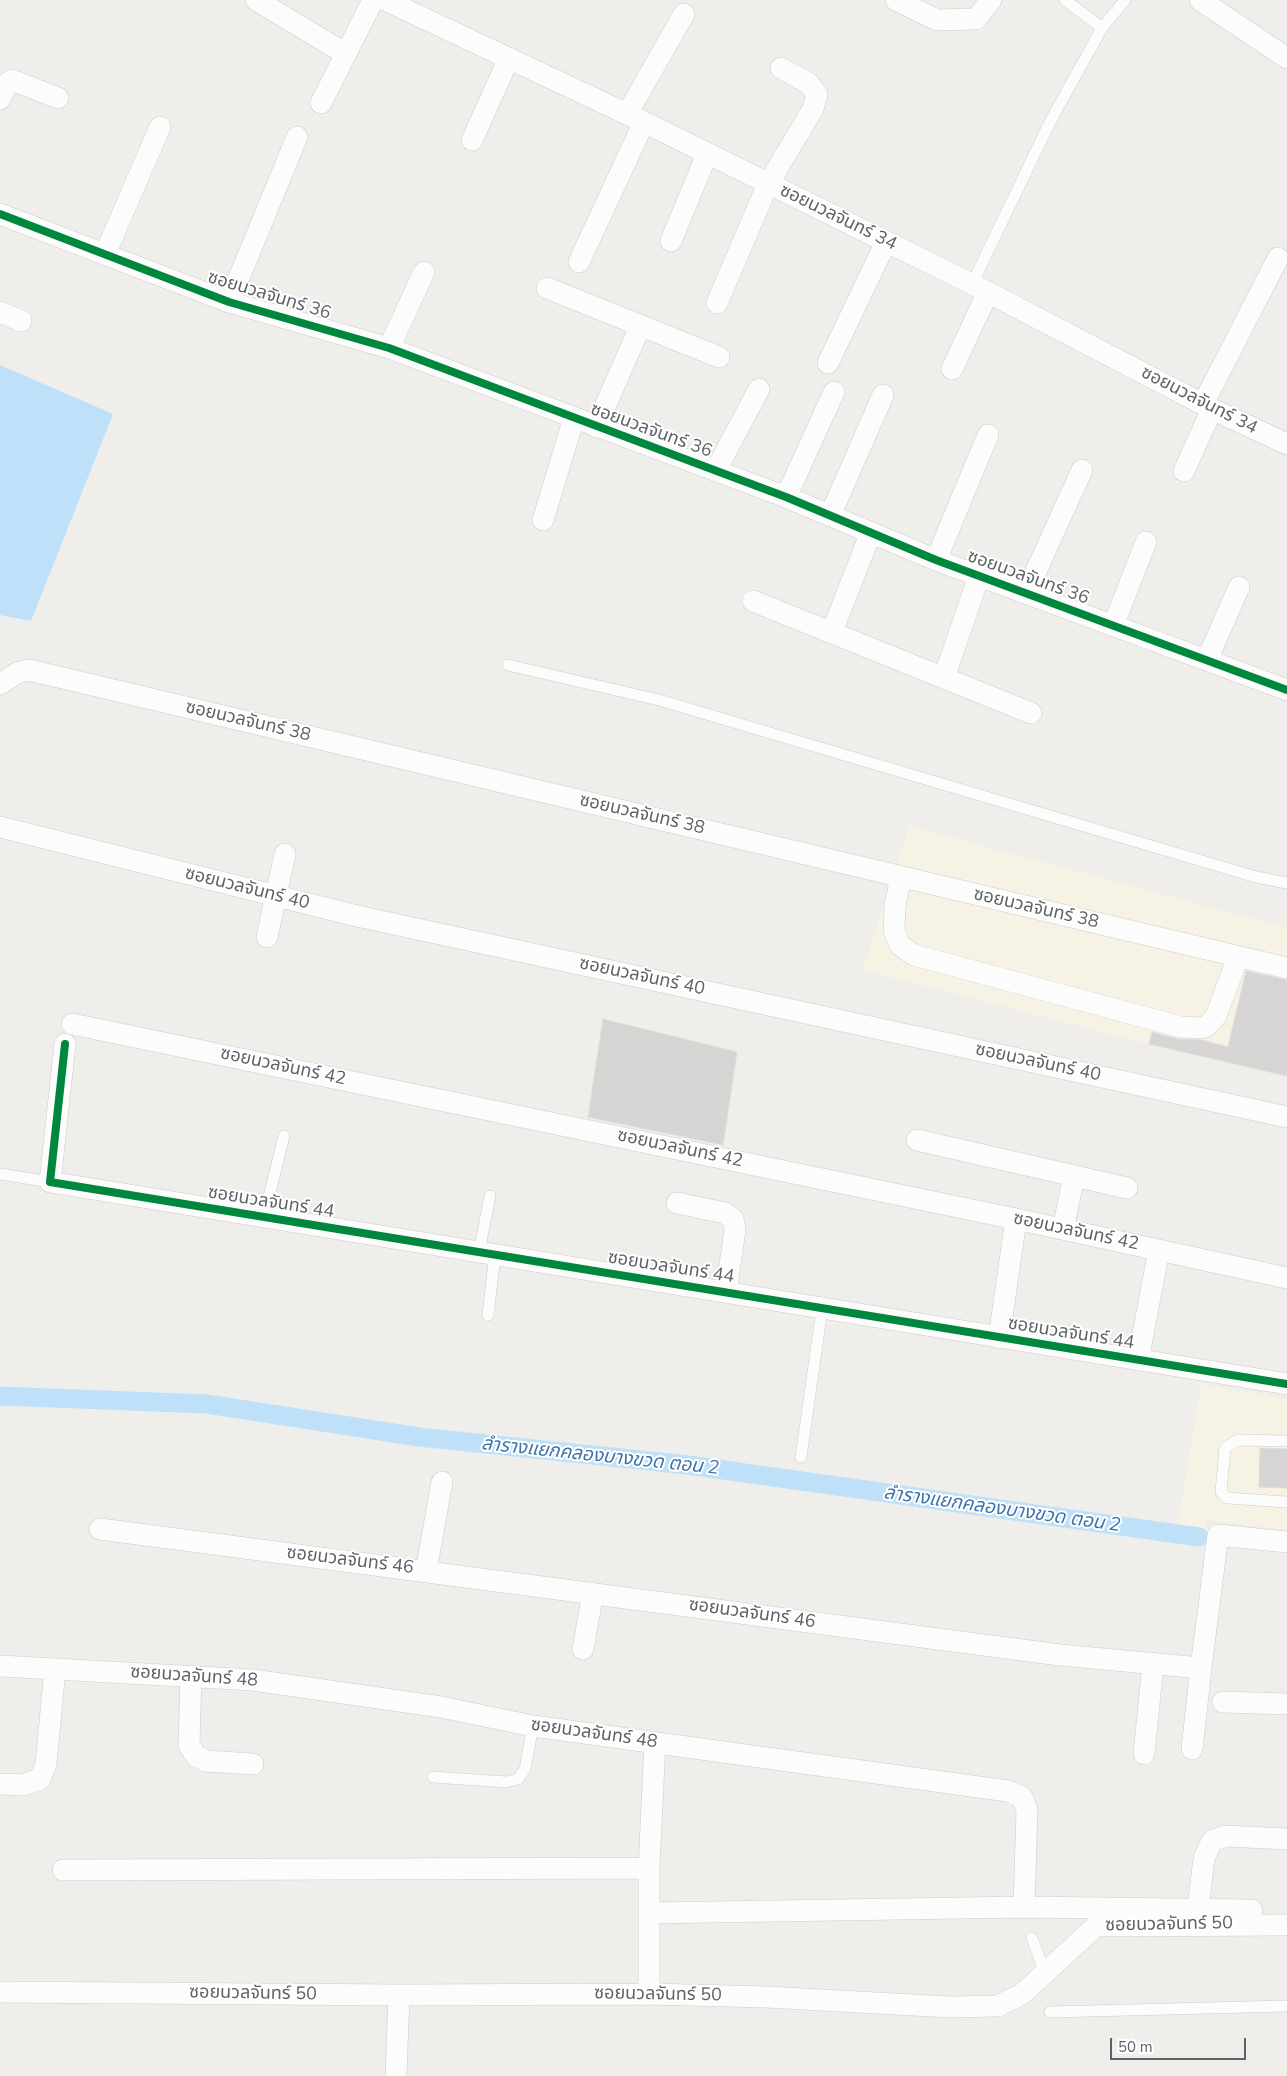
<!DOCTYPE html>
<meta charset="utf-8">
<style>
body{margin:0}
#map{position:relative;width:1287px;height:2076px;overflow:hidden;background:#efeeea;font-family:"Nunito Sans",sans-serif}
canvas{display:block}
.scale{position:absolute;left:1110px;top:2038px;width:136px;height:22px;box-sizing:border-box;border:2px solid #5f6368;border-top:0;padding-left:6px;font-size:15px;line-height:18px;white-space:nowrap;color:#5f6368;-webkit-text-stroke:4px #fff;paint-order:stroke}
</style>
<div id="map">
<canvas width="1287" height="2076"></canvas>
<div class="scale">50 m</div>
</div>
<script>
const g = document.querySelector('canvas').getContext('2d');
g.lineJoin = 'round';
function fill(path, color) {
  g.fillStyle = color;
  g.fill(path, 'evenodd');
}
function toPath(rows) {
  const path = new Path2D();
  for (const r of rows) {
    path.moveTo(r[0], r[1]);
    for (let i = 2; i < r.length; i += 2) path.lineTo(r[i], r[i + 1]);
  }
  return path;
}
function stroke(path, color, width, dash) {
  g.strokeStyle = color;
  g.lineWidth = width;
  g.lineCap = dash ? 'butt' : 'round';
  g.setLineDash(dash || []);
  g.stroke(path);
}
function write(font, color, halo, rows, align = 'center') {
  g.font = font + ' "Nunito Sans","Noto Sans Thai",sans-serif';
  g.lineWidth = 4;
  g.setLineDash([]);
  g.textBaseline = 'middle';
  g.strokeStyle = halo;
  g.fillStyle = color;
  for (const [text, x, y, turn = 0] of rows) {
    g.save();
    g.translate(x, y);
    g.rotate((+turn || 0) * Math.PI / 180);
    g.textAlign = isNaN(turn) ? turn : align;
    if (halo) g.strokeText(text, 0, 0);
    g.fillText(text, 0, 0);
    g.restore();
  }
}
fill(toPath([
 [909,826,1287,928,1287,1076,1149,1044,863,970],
 [1201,1384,1287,1399,1287,1530,1207,1520,1204,1533,1177,1528]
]), '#f7f3e4');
fill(toPath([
 [0,365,113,414,31,621,0,615]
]), '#bfe0f9');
stroke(toPath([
 [0,1396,207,1404,419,1437,688,1465,1199,1537]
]), '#bfe0f9', 19);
const building = toPath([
 [1246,971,1287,980,1287,1076,1149,1044,1152,1032,1178,1039,1202,1040,1228,1047,1246,971],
 [603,1019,737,1052,723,1145,588,1117,603,1019],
 [1260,1448,1287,1449,1287,1488,1259,1487,1260,1448]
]);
fill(building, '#d6d5d3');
stroke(building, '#deddd9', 1);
const service = toPath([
 [1065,0,1102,28],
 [972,284,1051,120,1102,28,1125,0],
 [508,665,659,700,1256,877,1287,883],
 [0,1174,50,1182],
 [264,1217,284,1136],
 [479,1252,490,1196],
 [488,1315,495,1255],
 [1287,1441,1238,1440,1225,1448,1221,1492,1227,1498,1287,1502],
 [801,1457,822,1309],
 [433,1777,506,1782,518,1779,525,1769,533,1726],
 [1032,1938,1045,1973],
 [1050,2012,1287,2006]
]);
const minor = toPath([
 [256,0,346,54],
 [385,0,644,122,972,284,1212,409,1287,444],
 [896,0,937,20,976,19,991,0],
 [1200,0,1287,58],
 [0,99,8,83,12,80,58,98],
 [321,103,373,0],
 [627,114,684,14],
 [472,140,509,58],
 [0,214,229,302,389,348,786,497,936,560,1287,690],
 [671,241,707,154],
 [105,254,160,127],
 [579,262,644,122],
 [547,288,719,357],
 [229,302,297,137],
 [717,303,768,184,813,109,817,94,808,83,781,68],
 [0,312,21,321],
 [389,348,424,272],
 [828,363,886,242],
 [952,369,988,292],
 [1203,404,1278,258],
 [596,427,640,327],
 [716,470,759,389],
 [1184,471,1212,409],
 [786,497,834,392],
 [830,516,883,395],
 [543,520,574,418],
 [936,560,988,435],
 [1026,593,1082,470],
 [753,601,1031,713],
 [1113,626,1146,542],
 [832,632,871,532],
 [1207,660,1239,587],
 [944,678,979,576],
 [0,684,17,673,29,670,1287,968],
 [0,827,357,916,1287,1117],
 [901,877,895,906,894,931,900,945,914,955,1181,1027,1201,1028,1207,1026,1216,1016,1238,957],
 [267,937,285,854],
 [72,1024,1016,1219,1287,1278],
 [65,1044,50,1182,1287,1384],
 [917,1140,1127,1188],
 [677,1203,725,1213,733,1219,735,1230,726,1292],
 [1063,1229,1074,1176],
 [999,1338,1016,1219],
 [1138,1360,1159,1250],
 [100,1529,1060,1655,1201,1668,1218,1535,1287,1542],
 [426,1571,442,1482],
 [583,1649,593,1593],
 [0,1666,253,1680,441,1707,533,1726,1008,1791,1022,1797,1027,1809,1024,1907],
 [191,1676,189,1745,196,1756,206,1761,253,1764],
 [1223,1702,1287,1704],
 [1192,1749,1201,1668],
 [1144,1754,1153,1664],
 [0,1784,23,1785,40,1779,46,1764,55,1669],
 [63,1870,649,1868],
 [1198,1909,1204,1858,1212,1841,1226,1836,1287,1839],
 [650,1913,1024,1907,1252,1910],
 [0,1992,399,1995,649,1994,766,1997,950,2007,998,2006,1022,1994,1096,1926,1287,1925],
 [649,1994,649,1868,655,1743],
 [396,2076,399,1995]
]);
stroke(service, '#cbcccc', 12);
stroke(minor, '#cbcccc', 22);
stroke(service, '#fdfcfc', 11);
stroke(minor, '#fdfcfc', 21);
stroke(toPath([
 [0,214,229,302,389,348,786,497,936,560,1287,690],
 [65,1044,50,1182,1287,1384]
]), '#00873e', 8);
write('18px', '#5f6368', '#fff', [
 ["ซอยนวลจันทร์ 34",838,218,26],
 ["ซอยนวลจันทร์ 36",269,296,17],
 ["ซอยนวลจันทร์ 34",1199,401,27],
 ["ซอยนวลจันทร์ 36",651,431,20],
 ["ซอยนวลจันทร์ 36",1028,578,20],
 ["ซอยนวลจันทร์ 38",248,722,13],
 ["ซอยนวลจันทร์ 38",642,815,13],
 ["ซอยนวลจันทร์ 40",247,889,14],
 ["ซอยนวลจันทร์ 38",1036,909,13],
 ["ซอยนวลจันทร์ 40",642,977,12],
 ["ซอยนวลจันทร์ 40",1038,1063,12],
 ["ซอยนวลจันทร์ 42",283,1067,12],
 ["ซอยนวลจันทร์ 42",680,1149,12],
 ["ซอยนวลจันทร์ 44",271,1203,9],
 ["ซอยนวลจันทร์ 42",1076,1232,12],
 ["ซอยนวลจันทร์ 44",671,1268,9],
 ["ซอยนวลจันทร์ 44",1071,1334,9],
 ["ซอยนวลจันทร์ 46",350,1561,7],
 ["ซอยนวลจันทร์ 46",752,1614,8],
 ["ซอยนวลจันทร์ 48",194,1677,4],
 ["ซอยนวลจันทร์ 48",594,1734,8],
 ["ซอยนวลจันทร์ 50",1169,1925,-1],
 ["ซอยนวลจันทร์ 50",253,1994,1],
 ["ซอยนวลจันทร์ 50",658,1995,1]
]);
write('italic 19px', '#4174aa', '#fff', [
 ["ลำรางแยกคลองบางขวด ตอน 2",600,1457,6],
 ["ลำรางแยกคลองบางขวด ตอน 2",1002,1510,8]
]);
</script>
